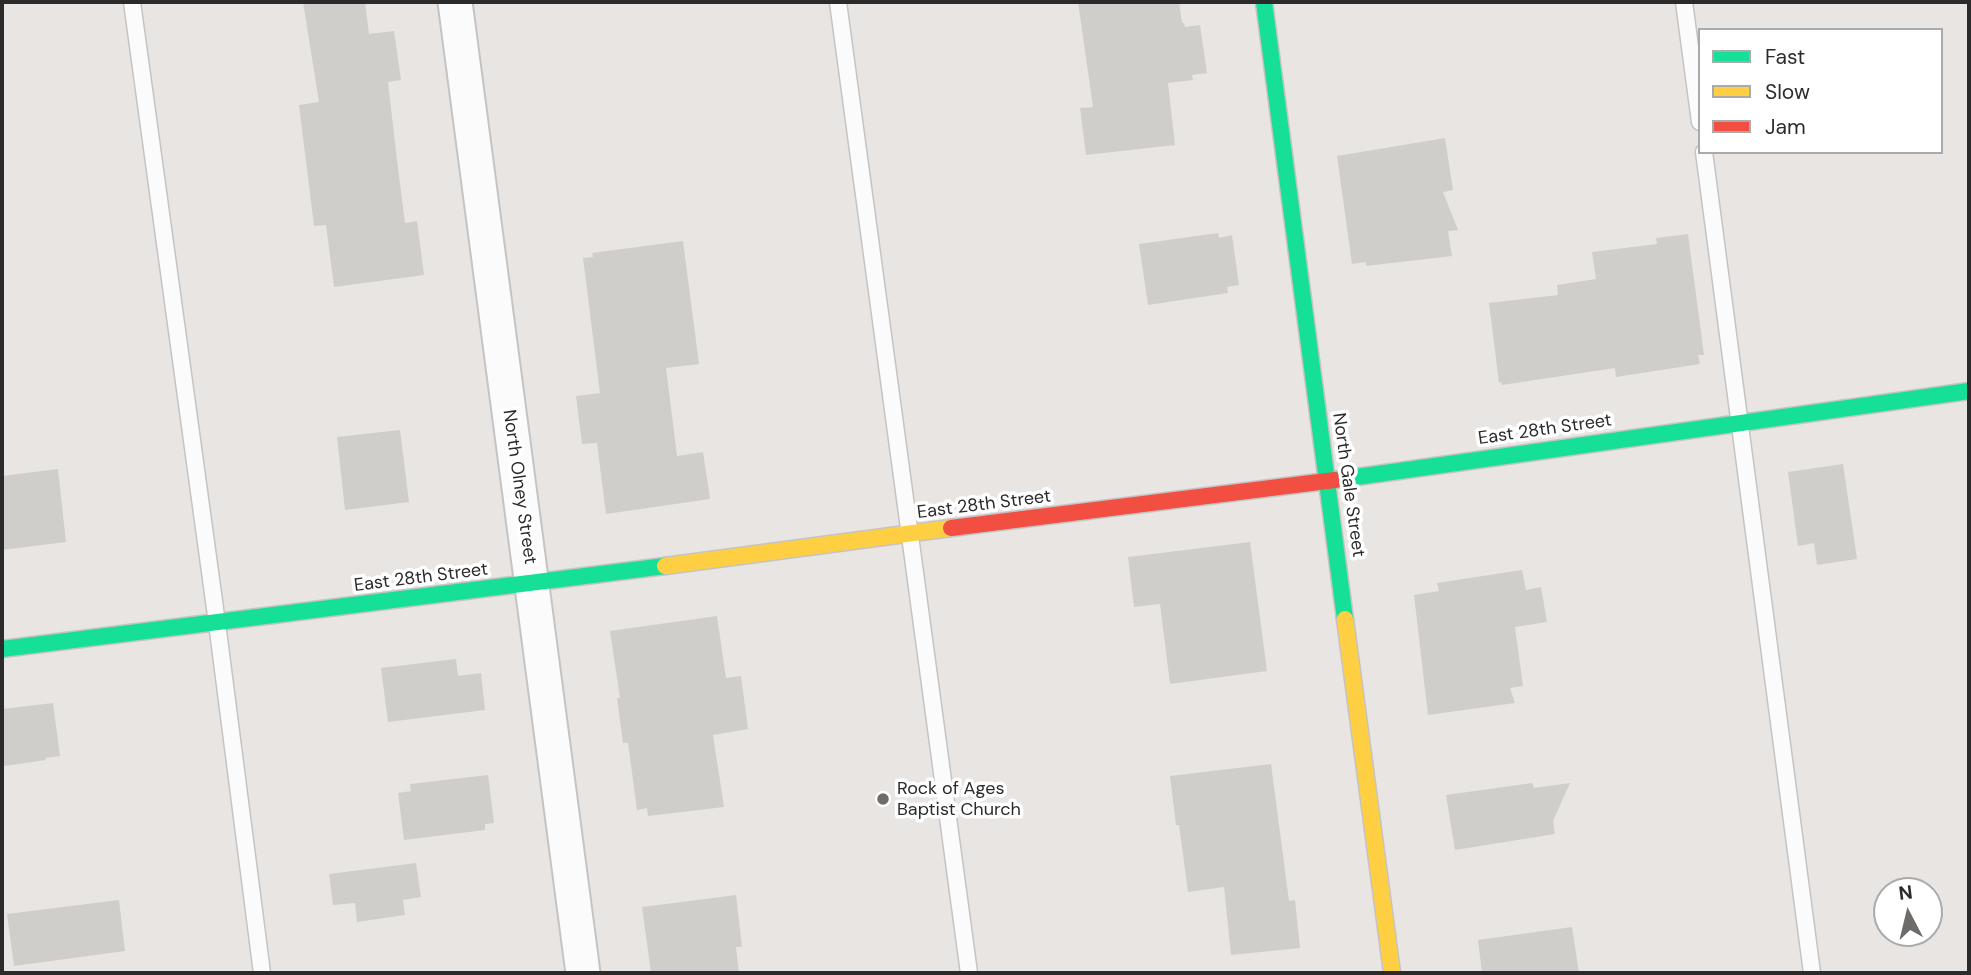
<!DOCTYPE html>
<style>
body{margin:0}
#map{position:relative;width:1971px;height:975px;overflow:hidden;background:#e9e5e2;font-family:"DM Sans",sans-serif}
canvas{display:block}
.frame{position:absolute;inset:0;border:4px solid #2b2b2b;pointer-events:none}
.legend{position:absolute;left:1698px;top:28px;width:245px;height:126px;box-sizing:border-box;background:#fff;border:2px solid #aaa;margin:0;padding:9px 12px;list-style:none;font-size:21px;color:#2b2b2b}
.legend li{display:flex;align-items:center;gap:14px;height:35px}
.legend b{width:35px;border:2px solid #aaa}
.north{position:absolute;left:1873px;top:877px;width:70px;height:70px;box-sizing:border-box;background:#fff;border:2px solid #aaa;border-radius:50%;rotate:353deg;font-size:19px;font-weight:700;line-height:28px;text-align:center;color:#2b2b2b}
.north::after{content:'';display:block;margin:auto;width:24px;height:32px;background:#6e6c6b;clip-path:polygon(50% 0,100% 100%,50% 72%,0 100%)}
</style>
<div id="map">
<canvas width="1971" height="975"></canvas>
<div class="frame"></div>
<ul class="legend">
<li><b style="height:9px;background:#16e098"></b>Fast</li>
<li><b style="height:9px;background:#ffcf43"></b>Slow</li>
<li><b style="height:9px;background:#f24e42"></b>Jam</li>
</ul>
<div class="north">N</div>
</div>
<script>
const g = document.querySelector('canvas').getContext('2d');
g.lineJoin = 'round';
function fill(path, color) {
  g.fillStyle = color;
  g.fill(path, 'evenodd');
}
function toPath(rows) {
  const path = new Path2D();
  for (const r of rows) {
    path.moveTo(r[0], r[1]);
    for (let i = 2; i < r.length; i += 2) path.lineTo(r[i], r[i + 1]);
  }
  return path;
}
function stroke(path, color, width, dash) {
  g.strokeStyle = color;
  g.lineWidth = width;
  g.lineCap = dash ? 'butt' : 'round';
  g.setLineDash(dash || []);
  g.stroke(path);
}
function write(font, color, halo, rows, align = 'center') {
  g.font = font + ' "DM Sans",sans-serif';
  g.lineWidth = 7;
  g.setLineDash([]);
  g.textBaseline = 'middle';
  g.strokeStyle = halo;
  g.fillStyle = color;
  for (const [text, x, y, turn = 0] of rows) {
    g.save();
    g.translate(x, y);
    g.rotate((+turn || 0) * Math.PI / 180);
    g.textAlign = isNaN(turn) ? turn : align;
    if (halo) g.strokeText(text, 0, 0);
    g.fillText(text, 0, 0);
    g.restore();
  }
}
fill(toPath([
 [303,2,365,2,369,34,394,31,401,80,388,82,397,160,405,223,417,221,424,275,334,287,326,225,314,226,299,105,319,102],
 [1078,2,1179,2,1182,23,1184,23,1185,27,1200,25,1207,73,1192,75,1193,80,1168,83,1175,145,1086,155,1080,108,1093,107],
 [1445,138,1453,190,1443,192,1458,230,1448,231,1452,256,1366,266,1366,262,1352,264,1337,156],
 [1218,233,1219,238,1232,235,1239,285,1227,287,1228,293,1148,305,1139,244],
 [1688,234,1704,355,1698,355,1700,364,1616,377,1615,368,1502,385,1501,382,1499,383,1489,303,1558,295,1557,285,1596,279,1592,252,1657,244,1656,238],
 [683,241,699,364,666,368,677,456,703,452,710,499,606,514,597,443,582,444,576,396,600,393,583,258,593,257,592,253],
 [400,430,409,502,345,510,337,437],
 [1843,464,1857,559,1817,565,1814,543,1798,546,1788,472],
 [58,469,66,542,2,550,2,476],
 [1250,542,1267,671,1170,684,1160,604,1134,607,1128,557],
 [1522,570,1526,590,1541,587,1547,622,1515,627,1523,686,1510,688,1515,703,1428,715,1414,595,1439,591,1437,583],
 [717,616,726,678,741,676,748,729,713,735,724,807,648,816,647,808,637,810,628,743,623,743,617,698,620,698,610,631],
 [456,659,458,676,481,673,485,710,388,722,381,668],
 [53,703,60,756,45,758,46,760,4,766,2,747,2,709],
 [1271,764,1289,901,1295,900,1300,948,1231,955,1224,887,1188,892,1179,825,1176,825,1170,776],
 [488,775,494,823,485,824,485,830,404,840,398,793,411,791,410,784],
 [1532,783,1534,788,1570,783,1553,821,1555,834,1455,850,1446,795],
 [416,863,421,897,403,900,405,915,357,922,355,903,333,905,329,874],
 [736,895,742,947,736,947,739,973,651,973,642,907],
 [119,900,125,951,14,966,7,914],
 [1572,927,1579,973,1482,973,1478,940]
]), '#d0cecb');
const lane = toPath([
 [132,2,217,623,262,973],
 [838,2,969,973],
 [1684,2,1700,122],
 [1704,152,1812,973]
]);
const street = toPath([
 [455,2,583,973]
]);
const fast = toPath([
 [1264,2,1345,619],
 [1335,480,1969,391],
 [2,649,665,566]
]);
const slow = toPath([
 [665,566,951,528],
 [1345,619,1392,973]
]);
const jam = toPath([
 [951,528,1335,480]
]);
stroke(lane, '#c5c4c4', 19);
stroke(street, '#c5c4c4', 37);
stroke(fast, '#c5c4c4', 19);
stroke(slow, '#c5c4c4', 19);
stroke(jam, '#c5c4c4', 19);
stroke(lane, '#fcfbfb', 16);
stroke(street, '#fcfbfb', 33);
stroke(fast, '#16e098', 16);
stroke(slow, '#ffcf43', 16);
stroke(jam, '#f24e42', 16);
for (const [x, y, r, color] of [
 [883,799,7,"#6e6c6b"]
]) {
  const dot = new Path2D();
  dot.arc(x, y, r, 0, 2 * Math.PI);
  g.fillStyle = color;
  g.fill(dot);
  stroke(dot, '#fff', 2.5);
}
write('18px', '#2b2b2b', '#fff', [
 ["East 28th Street",1545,430,-8],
 ["North Gale Street",1348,485,82],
 ["North Olney Street",519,487,82],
 ["East 28th Street",984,505,-7],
 ["East 28th Street",421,578,-7]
]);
write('18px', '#2b2b2b', '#fff', [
 ["Rock of Ages",897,789],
 ["Baptist Church",897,810]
], 'left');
</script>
